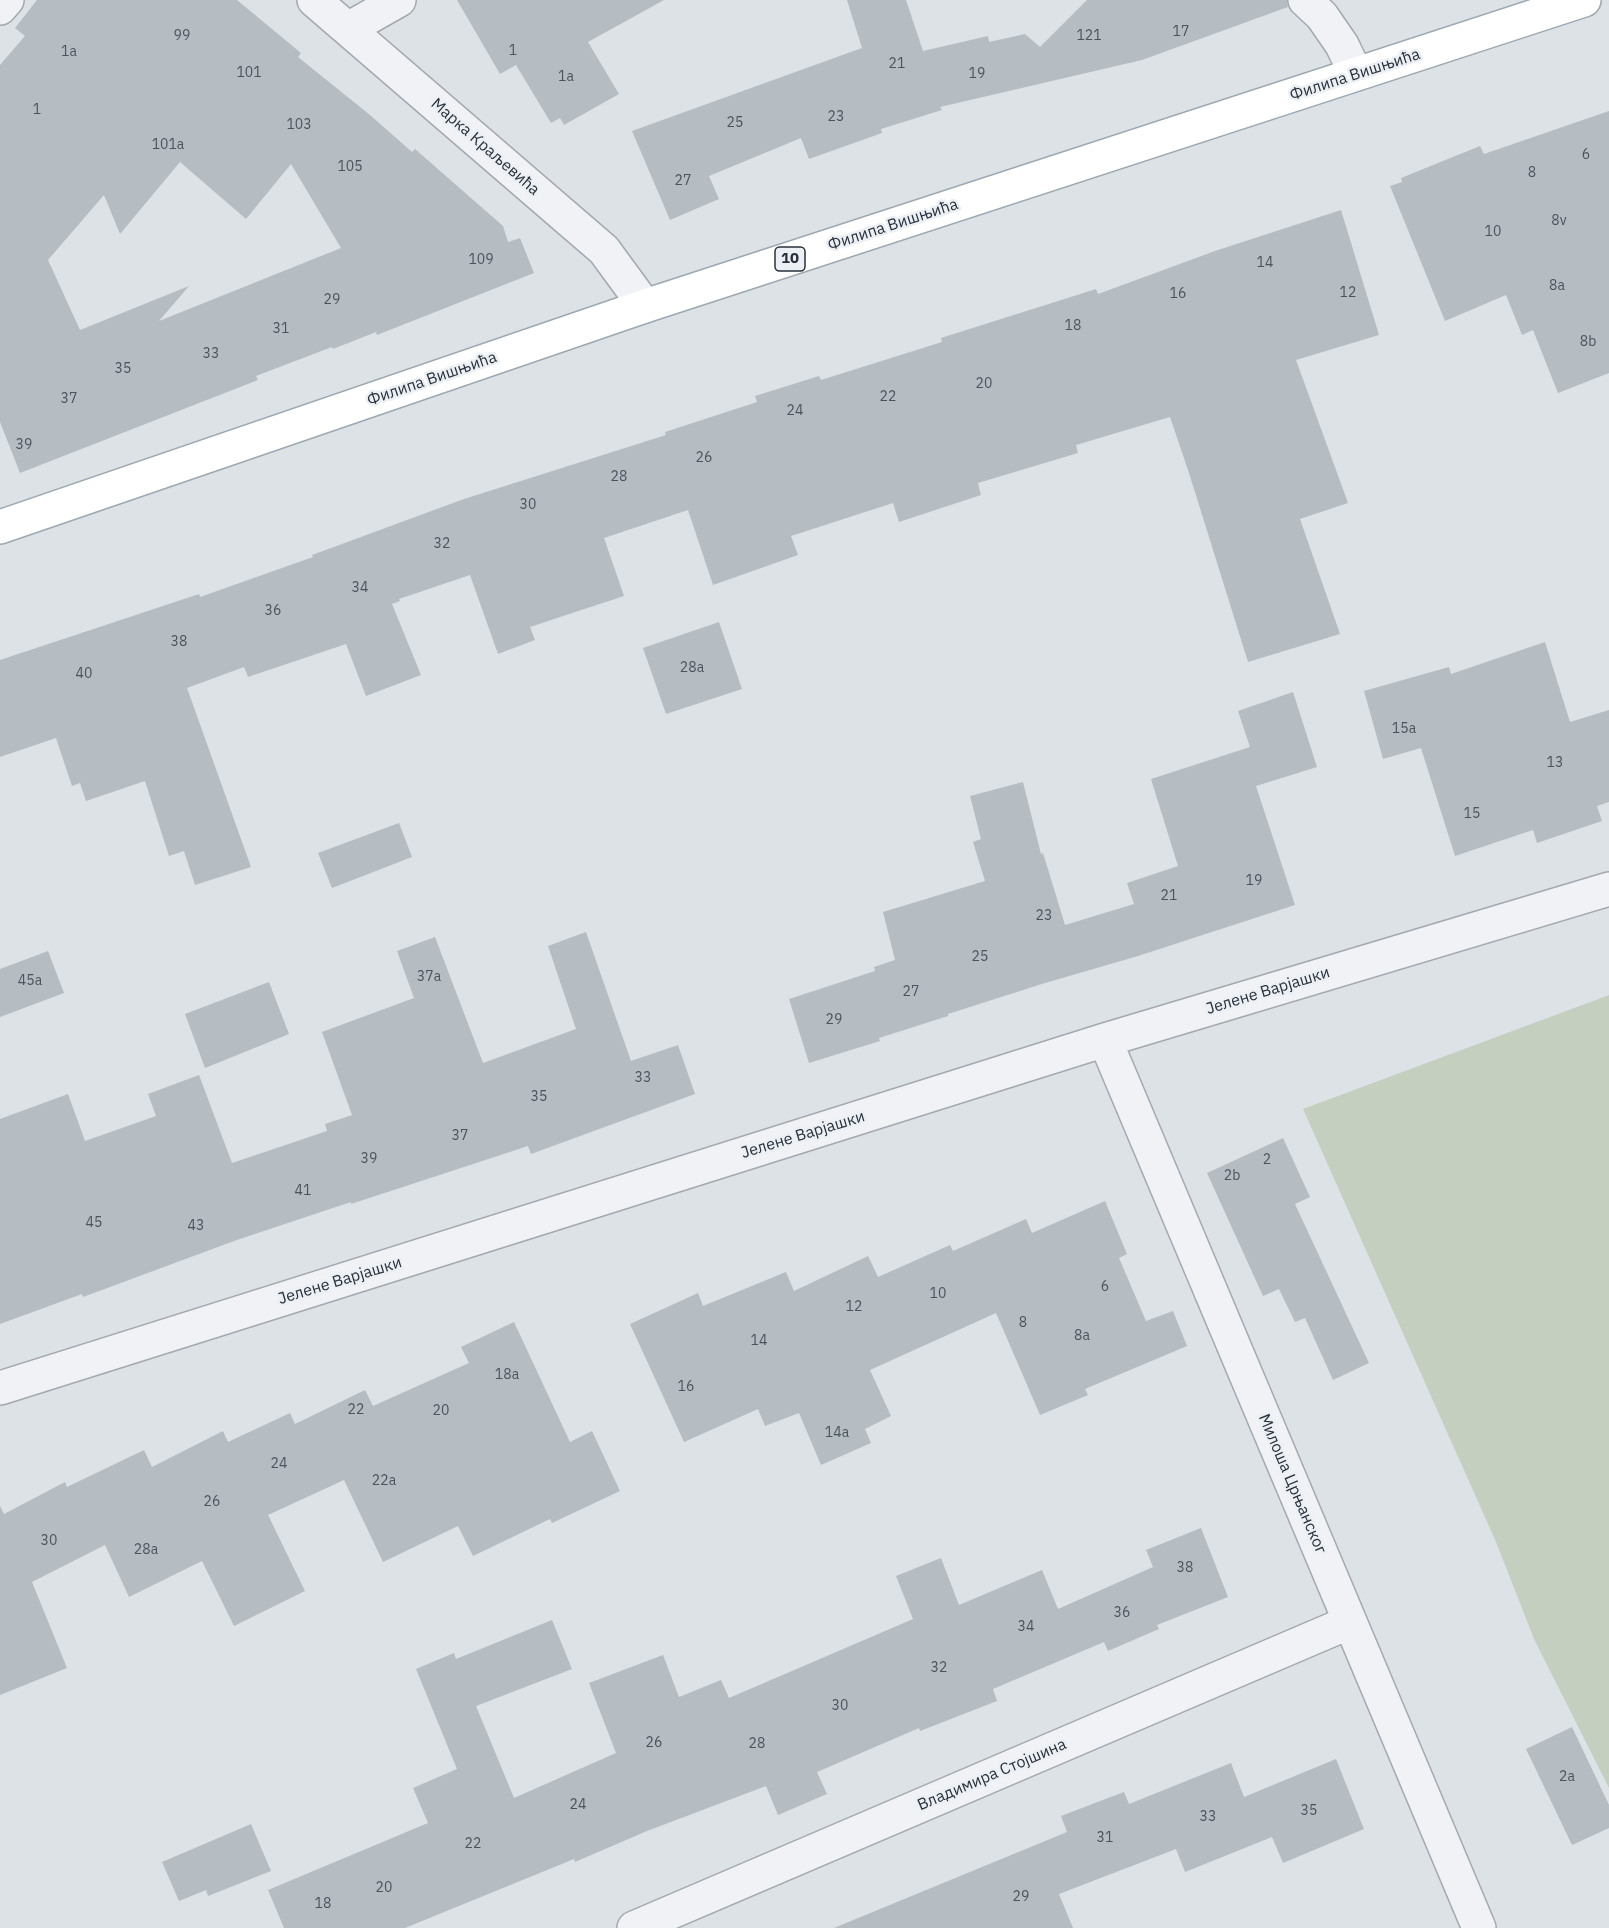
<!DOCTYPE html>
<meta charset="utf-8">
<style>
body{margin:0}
canvas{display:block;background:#dde2e6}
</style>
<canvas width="1609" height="1928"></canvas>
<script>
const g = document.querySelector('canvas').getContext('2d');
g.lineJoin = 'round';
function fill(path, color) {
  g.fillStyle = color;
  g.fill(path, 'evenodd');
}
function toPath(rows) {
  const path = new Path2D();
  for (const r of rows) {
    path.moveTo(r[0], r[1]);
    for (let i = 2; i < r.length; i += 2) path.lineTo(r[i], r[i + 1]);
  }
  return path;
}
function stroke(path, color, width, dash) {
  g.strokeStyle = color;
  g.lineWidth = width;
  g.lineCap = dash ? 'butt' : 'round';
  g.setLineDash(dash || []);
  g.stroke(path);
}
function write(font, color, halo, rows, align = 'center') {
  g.font = font + ' "IBM Plex Sans",sans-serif';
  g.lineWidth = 5;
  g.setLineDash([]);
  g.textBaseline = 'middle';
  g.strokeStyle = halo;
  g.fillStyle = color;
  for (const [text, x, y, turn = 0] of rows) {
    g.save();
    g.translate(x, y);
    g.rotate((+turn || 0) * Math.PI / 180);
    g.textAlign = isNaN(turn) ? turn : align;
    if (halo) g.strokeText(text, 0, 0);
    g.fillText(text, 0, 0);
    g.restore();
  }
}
fill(toPath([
 [1609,995,1609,1788,1534,1639,1496,1542,1303,1109]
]), '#c5cfbf');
fill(toPath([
 [37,0,237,0,301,53,298,57,370,115,412,152,415,149,503,226,508,242,520,238,534,273,377,335,376,332,333,349,332,347,256,376,258,380,20,473,0,422,0,65,25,36,15,28],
 [180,162,246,219,291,164,341,248,159,321,189,286,80,330,48,260,104,195,120,234],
 [457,0,664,0,588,42,619,94,564,125,560,118,551,123,516,65,500,74],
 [847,0,906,0,923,51,988,36,989,42,1025,34,1040,47,1087,0,1287,0,1288,7,1142,60,940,107,942,110,881,129,882,133,809,159,801,138,709,176,719,199,670,220,632,131,862,48],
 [1609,111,1609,373,1558,393,1533,330,1522,335,1506,295,1445,321,1390,186,1402,182,1401,178,1480,146,1484,154],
 [1341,210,1379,335,1296,360,1348,503,1300,519,1340,634,1248,662,1189,473,1170,417,1076,445,1078,453,978,483,981,495,899,522,893,503,791,536,798,555,713,585,688,510,604,538,624,596,530,627,535,640,498,654,470,575,399,599,400,601,392,604,421,675,366,696,346,644,248,677,244,667,187,688,251,867,195,885,184,851,169,856,145,781,86,801,80,783,72,786,56,738,0,757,0,660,199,594,200,597,313,557,312,555,464,499,666,435,665,432,757,402,755,396,819,376,821,380,942,342,941,338,1096,289,1098,294,1215,251],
 [719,622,742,689,666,714,643,648],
 [1545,642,1570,722,1609,710,1609,802,1597,806,1602,821,1537,843,1533,830,1455,856,1421,748,1383,759,1364,691,1449,667,1451,674],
 [1293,692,1317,767,1256,786,1295,905,1138,956,1045,983,948,1014,948,1016,879,1038,880,1041,809,1063,789,999,875,971,874,967,895,960,883,912,985,881,973,842,981,839,970,796,1023,782,1041,854,1043,853,1065,925,1134,904,1127,883,1178,866,1151,779,1250,747,1238,711],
 [399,823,412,857,332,888,318,853],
 [586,932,631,1061,678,1045,695,1094,531,1154,528,1146,351,1204,351,1202,234,1241,83,1297,82,1294,0,1324,0,1119,68,1094,85,1141,156,1116,148,1094,199,1075,232,1163,327,1131,325,1124,352,1115,322,1032,414,998,397,951,435,937,483,1063,576,1029,548,946],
 [48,951,64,993,0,1017,0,969],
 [269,982,289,1034,205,1068,185,1014],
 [1283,1138,1310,1197,1295,1204,1369,1363,1333,1380,1305,1318,1295,1322,1279,1289,1263,1296,1207,1173],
 [1105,1201,1127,1254,1119,1258,1146,1321,1173,1311,1187,1346,1085,1389,1088,1395,1040,1415,996,1313,870,1370,891,1416,865,1429,871,1443,821,1465,799,1413,765,1426,758,1409,684,1442,630,1324,698,1293,703,1306,786,1272,794,1291,868,1256,878,1277,950,1245,953,1251,1026,1219,1032,1233],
 [514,1322,570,1442,592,1431,620,1491,552,1523,550,1519,473,1556,458,1526,383,1562,344,1480,268,1515,305,1591,234,1626,202,1561,129,1597,105,1545,32,1582,67,1668,0,1695,0,1506,4,1514,65,1482,67,1487,144,1450,152,1467,223,1431,228,1442,290,1413,295,1424,365,1390,373,1406,469,1363,461,1347],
 [1201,1528,1228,1597,1157,1625,1159,1629,1108,1651,1104,1642,993,1689,997,1701,920,1731,919,1728,817,1772,827,1794,778,1815,766,1786,647,1831,575,1862,574,1859,405,1928,284,1928,268,1890,428,1823,413,1788,457,1769,416,1669,454,1653,456,1659,552,1620,572,1669,476,1706,514,1798,616,1753,589,1683,663,1655,679,1697,721,1680,729,1698,913,1619,896,1576,941,1558,959,1605,1042,1570,1058,1609,1153,1567,1146,1550],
 [1572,1727,1609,1805,1609,1828,1572,1845,1526,1749],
 [1336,1759,1364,1829,1283,1863,1272,1837,1185,1872,1176,1849,1059,1894,1073,1928,834,1928,1067,1832,1061,1816,1124,1792,1129,1804,1231,1763,1244,1797],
 [251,1824,271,1871,208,1896,206,1890,179,1901,162,1862]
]), '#b5bcc2');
const minor = toPath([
 [314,0,604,250,645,306],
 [1305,0,1322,16,1342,45,1356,74],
 [0,8,7,0],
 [348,29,399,0],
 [1105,1040,1479,1928],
 [0,1388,1105,1040,1609,889],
 [634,1928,1350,1622]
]);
const primary = toPath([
 [0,527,645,306,1584,0]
]);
stroke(minor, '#a3a9af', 36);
stroke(primary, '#9da8b1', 36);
stroke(minor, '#f0f2f5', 33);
stroke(primary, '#fff', 33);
write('14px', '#4b545d', null, [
 ["17",1181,32],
 ["99",182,36],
 ["121",1089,36],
 ["1",513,51],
 ["1a",69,52],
 ["21",897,64],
 ["101",249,73],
 ["19",977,74],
 ["1a",566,77],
 ["1",37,110],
 ["23",836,117],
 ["25",735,123],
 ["103",299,125],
 ["101a",168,145],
 ["6",1586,155],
 ["105",350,167],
 ["8",1532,173],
 ["27",683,181],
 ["8v",1559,221],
 ["10",1493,232],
 ["109",481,260],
 ["14",1265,263],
 ["8a",1557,286],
 ["12",1348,293],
 ["16",1178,294],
 ["29",332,300],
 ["18",1073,326],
 ["31",281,329],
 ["8b",1588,342],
 ["33",211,354],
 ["35",123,369],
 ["20",984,384],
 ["22",888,397],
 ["37",69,399],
 ["24",795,411],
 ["39",24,445],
 ["26",704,458],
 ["28",619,477],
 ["30",528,505],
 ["32",442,544],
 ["34",360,588],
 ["36",273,611],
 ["38",179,642],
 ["28a",692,668],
 ["40",84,674],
 ["15a",1404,729],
 ["13",1555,763],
 ["15",1472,814],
 ["19",1254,881],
 ["21",1169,896],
 ["23",1044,916],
 ["25",980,957],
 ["37a",429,977],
 ["45a",30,981],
 ["27",911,992],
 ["29",834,1020],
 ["33",643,1078],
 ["35",539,1097],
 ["37",460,1136],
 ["39",369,1159],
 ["2",1267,1160],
 ["2b",1232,1176],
 ["41",303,1191],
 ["45",94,1223],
 ["43",196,1226],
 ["6",1105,1287],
 ["10",938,1294],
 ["12",854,1307],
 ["8",1023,1323],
 ["8a",1082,1336],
 ["14",759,1341],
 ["18a",507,1375],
 ["16",686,1387],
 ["22",356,1410],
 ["20",441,1411],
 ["14a",837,1433],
 ["24",279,1464],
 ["22a",384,1481],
 ["26",212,1502],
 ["30",49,1541],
 ["28a",146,1550],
 ["38",1185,1568],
 ["36",1122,1613],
 ["34",1026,1627],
 ["32",939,1668],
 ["30",840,1706],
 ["26",654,1743],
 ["28",757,1744],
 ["2a",1567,1777],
 ["24",578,1805],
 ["35",1309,1811],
 ["33",1208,1817],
 ["31",1105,1838],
 ["22",473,1844],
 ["20",384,1888],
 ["29",1021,1897],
 ["18",323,1904]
]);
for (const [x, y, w] of [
 [790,259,30]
]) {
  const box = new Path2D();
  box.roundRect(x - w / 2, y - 12, w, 24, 4.5);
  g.fillStyle = '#ecf0f4';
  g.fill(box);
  stroke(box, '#28313b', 1.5);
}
write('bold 15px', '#28313b', null, [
 ["10",790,259]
]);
write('16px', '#28313b', '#ecf0f4', [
 ["Филипа Вишњића",1355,75,-18],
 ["Марка Краљевића",485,147,41],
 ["Филипа Вишњића",893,225,-18],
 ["Филипа Вишњића",432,379,-19],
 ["Јелене Варјашки",1268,991,-17],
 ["Јелене Варјашки",803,1135,-17],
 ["Јелене Варјашки",340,1281,-17],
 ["Милоша Црњанског",1292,1484,67],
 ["Владимира Стојшина",992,1775,-23]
]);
</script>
